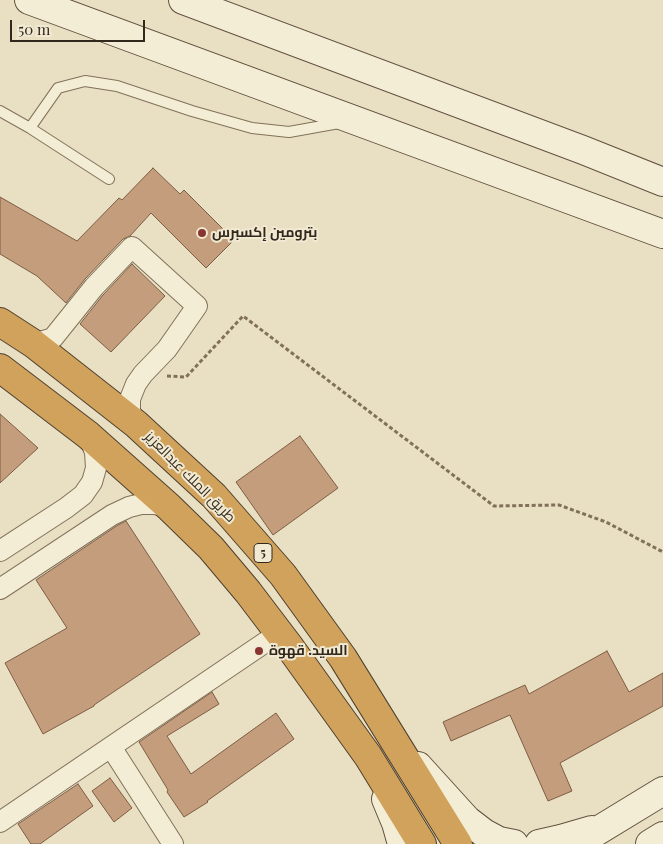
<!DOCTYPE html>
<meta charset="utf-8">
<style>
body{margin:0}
#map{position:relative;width:663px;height:844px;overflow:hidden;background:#e9dfc3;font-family:"Playfair Display",serif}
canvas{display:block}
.scale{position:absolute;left:10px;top:20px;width:135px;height:22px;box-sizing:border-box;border:2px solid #32291e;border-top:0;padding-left:6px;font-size:15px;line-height:18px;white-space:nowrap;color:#32291e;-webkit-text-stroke:4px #f1e9d1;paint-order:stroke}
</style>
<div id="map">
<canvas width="663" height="844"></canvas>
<div class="scale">50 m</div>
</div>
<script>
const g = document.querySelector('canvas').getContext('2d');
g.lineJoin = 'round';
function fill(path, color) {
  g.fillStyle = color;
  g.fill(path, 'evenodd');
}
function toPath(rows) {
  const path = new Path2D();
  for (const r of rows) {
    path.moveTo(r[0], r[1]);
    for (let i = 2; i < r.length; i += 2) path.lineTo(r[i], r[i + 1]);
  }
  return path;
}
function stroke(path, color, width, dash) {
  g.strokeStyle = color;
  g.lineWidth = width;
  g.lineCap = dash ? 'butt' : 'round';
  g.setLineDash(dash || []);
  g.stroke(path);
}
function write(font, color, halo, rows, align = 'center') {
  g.font = font + ' "Playfair Display",Cairo,serif';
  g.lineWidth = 4;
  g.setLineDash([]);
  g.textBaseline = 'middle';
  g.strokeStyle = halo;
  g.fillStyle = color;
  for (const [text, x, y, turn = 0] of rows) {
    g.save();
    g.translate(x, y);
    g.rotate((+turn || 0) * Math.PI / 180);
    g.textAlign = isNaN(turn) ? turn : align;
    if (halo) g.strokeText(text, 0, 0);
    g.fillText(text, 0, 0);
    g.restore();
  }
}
const building = toPath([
 [153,168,180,194,184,190,234,240,206,268,151,213,130,236,123,239,85,279,66,303,37,276,0,254,0,197,77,241,119,198,122,200,153,168],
 [132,264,165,296,111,352,80,324,103,295,132,264],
 [0,414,38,448,0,483,0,414],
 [300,436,338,488,273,535,236,482,300,436],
 [126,521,200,634,94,705,94,706,43,734,5,663,67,628,36,580,118,525,126,521],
 [607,651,629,692,663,673,663,706,560,763,572,791,548,801,510,715,451,741,443,722,525,685,529,694,607,651],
 [212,692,219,704,167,736,191,774,276,713,294,739,207,801,208,802,184,817,167,792,168,790,139,742,212,692],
 [110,778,132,808,114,822,92,791,110,778],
 [78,784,93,806,40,844,31,844,18,824,78,784]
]);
fill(building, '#c39d7c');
stroke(building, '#7d5d44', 1);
const lane = toPath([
 [0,111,30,128,109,179],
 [30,128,58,88,85,81,117,86,192,111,252,128,289,132,339,123]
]);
const street = toPath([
 [34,344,53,338,94,287,132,247,197,306,167,349,143,374,136,384,130,399,130,411,136,424],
 [0,551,66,508,83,495,92,482,96,468,95,452,88,435],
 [0,589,112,515,129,507,141,504,154,504,169,507],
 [111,747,173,844],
 [0,822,279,633]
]);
const secondary = toPath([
 [29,0,663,234],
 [183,0,583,150,663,182],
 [418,766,467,820,484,833,499,841,514,844],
 [386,799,396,823,402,844],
 [539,844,561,839,592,830],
 [576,844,663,791],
 [650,844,663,836]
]);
const highway = toPath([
 [0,322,34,344,136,424,214,496,283,575,343,658,458,844],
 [0,368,88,435,169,507,211,548,248,592,289,646,368,756,422,844]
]);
stroke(lane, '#81715b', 12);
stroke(street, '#81715b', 22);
stroke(secondary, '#62523f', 30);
stroke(highway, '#4f402f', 30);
stroke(toPath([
 [167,376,186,377,243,316,494,506,559,505,606,522,663,552]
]), '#81715b', 3, [4, 2.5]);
stroke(lane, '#f4edd5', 10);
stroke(street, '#f4edd5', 20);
stroke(secondary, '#f4edd5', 28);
stroke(highway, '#d0a25b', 28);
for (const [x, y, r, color] of [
 [202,233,5,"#893632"],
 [259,651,5,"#893632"]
]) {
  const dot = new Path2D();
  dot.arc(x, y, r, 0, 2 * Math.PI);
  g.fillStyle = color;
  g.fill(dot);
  stroke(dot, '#f1e9d1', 2);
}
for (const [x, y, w] of [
 [263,553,18]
]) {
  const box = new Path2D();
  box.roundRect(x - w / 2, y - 9.5, w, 19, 4);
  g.fillStyle = '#f1e9d1';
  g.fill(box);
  stroke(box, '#32291e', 1);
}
write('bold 12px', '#32291e', null, [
 ["5",263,553]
]);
write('bold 14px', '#32291e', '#f1e9d1', [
 ["بترومين إكسبرس",212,233],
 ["السيد. قهوة",269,651]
], 'left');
write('14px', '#32291e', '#f1e9d1', [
 ["طريق الملك عبدالعزيز",190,477,45]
]);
</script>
